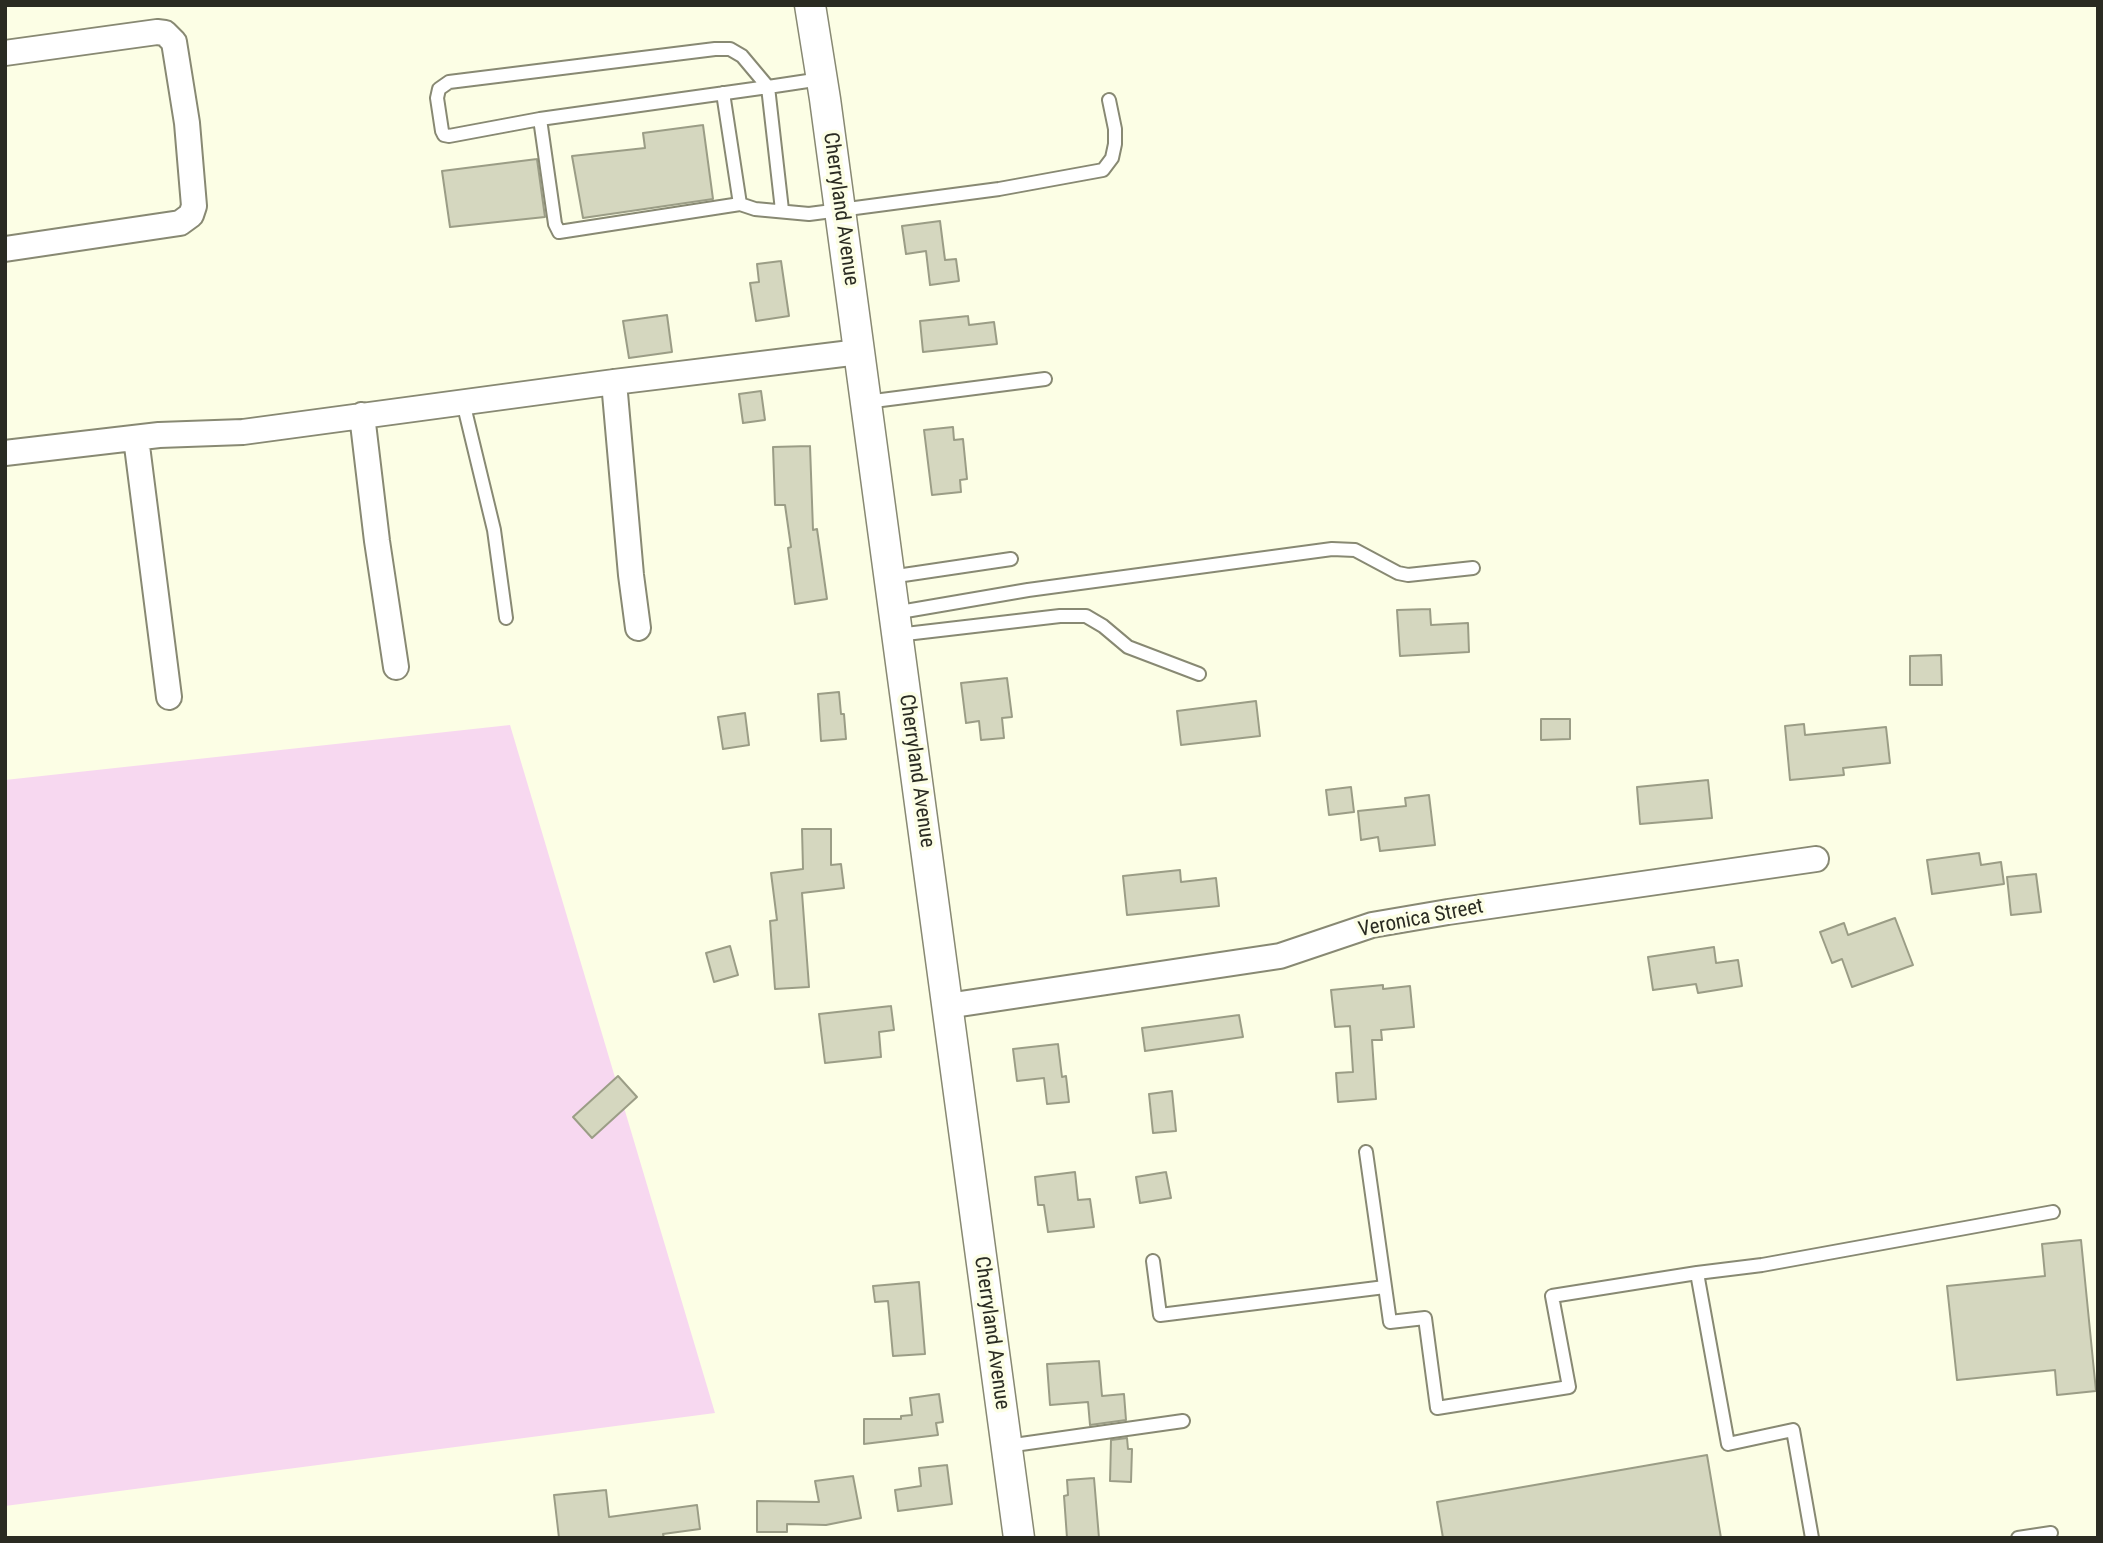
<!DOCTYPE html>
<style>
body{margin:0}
#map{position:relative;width:2103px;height:1543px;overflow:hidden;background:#fcfee5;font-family:"Roboto Condensed",sans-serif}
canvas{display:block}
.frame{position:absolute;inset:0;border:7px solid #2a2b22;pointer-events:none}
</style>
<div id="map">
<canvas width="2103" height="1543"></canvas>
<div class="frame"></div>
</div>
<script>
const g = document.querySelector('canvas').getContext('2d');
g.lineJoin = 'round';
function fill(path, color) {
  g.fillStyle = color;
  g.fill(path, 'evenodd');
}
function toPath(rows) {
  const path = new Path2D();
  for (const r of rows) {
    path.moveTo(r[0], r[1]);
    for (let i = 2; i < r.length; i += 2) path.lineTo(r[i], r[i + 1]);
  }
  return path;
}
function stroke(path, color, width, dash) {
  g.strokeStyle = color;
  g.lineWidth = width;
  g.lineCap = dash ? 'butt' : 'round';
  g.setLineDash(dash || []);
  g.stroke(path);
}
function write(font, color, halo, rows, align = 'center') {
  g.font = font + ' "Roboto Condensed",sans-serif';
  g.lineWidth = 7;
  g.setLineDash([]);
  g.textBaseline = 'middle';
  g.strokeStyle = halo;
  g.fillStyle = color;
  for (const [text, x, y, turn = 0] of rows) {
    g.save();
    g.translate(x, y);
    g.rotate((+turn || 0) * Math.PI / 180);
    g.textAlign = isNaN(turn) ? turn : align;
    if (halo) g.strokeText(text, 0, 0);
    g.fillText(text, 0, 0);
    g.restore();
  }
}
fill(toPath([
 [510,725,715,1413,5,1506,5,780]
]), '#f7d8f0');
const building = toPath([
 [703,125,713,199,583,218,572,156,645,148,643,133,703,125],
 [537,159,545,217,450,227,442,171,537,159],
 [940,221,945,260,956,259,959,281,930,285,926,251,906,254,902,226,940,221],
 [781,261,789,316,756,321,750,283,759,282,757,264,781,261],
 [667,315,672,352,629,358,623,321,667,315],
 [968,316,969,325,994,322,997,344,923,352,920,321,968,316],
 [761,391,765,420,743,423,739,394,761,391],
 [953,427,954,440,963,439,967,479,960,480,961,492,932,495,924,430,953,427],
 [810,446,813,530,817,529,827,599,795,604,788,548,791,547,785,505,775,505,773,447,810,446],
 [1430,609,1431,625,1468,623,1469,652,1400,656,1397,610,1430,609],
 [1941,655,1942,685,1910,685,1910,656,1941,655],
 [1007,678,1012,717,1002,718,1004,738,981,740,979,721,966,723,961,683,1007,678],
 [839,692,841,714,844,714,846,739,821,741,818,694,839,692],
 [1256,701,1260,736,1181,745,1177,711,1256,701],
 [745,713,749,745,723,749,718,717,745,713],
 [1541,719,1570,719,1570,739,1541,740,1541,719],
 [1804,724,1805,735,1886,727,1890,763,1843,768,1844,775,1790,780,1785,726,1804,724],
 [1708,780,1712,818,1640,824,1637,787,1708,780],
 [1351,787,1354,812,1329,815,1326,790,1351,787],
 [1429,795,1435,845,1380,851,1378,837,1361,840,1358,811,1406,806,1405,798,1429,795],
 [802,829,831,829,831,865,841,864,844,888,802,893,809,987,775,989,770,921,777,920,771,873,803,869,802,829],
 [1979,853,1981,865,2001,862,2004,884,1932,894,1927,860,1979,853],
 [1180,870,1181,882,1216,878,1219,906,1127,915,1123,876,1180,870],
 [2036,874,2041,912,2011,915,2007,877,2036,874],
 [1895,918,1913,965,1852,987,1842,959,1832,963,1820,932,1844,923,1848,935,1895,918],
 [730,946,738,975,714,982,706,953,730,946],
 [1714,947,1716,963,1738,960,1742,986,1698,993,1696,984,1653,990,1648,957,1714,947],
 [1383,985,1383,989,1410,986,1414,1027,1381,1030,1382,1040,1372,1040,1376,1099,1338,1102,1336,1073,1353,1072,1350,1026,1335,1027,1331,990,1383,985],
 [891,1006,894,1030,879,1032,881,1057,825,1063,819,1014,891,1006],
 [1239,1015,1243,1037,1145,1051,1142,1028,1239,1015],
 [1058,1044,1062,1077,1066,1076,1069,1102,1047,1104,1044,1078,1017,1081,1013,1049,1058,1044],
 [618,1076,637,1097,592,1138,573,1117,618,1076],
 [1172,1091,1176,1131,1153,1133,1149,1094,1172,1091],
 [1075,1172,1078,1200,1090,1199,1094,1227,1048,1232,1044,1205,1038,1205,1035,1177,1075,1172],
 [1166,1172,1171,1198,1140,1203,1136,1177,1166,1172],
 [2081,1240,2096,1391,2057,1395,2055,1370,1957,1380,1947,1286,2045,1276,2042,1244,2081,1240],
 [919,1282,925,1354,893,1356,888,1301,875,1302,873,1286,919,1282],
 [1099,1361,1102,1396,1124,1394,1126,1420,1090,1425,1088,1402,1050,1405,1047,1364,1099,1361],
 [939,1394,943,1422,936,1423,938,1435,864,1444,864,1419,901,1419,901,1416,912,1415,910,1398,939,1394],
 [1127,1438,1128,1449,1132,1449,1131,1482,1110,1481,1111,1440,1127,1438],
 [1707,1455,1721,1538,1443,1538,1437,1502,1707,1455],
 [947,1465,952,1504,898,1511,895,1490,921,1486,919,1468,947,1465],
 [853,1476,861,1518,826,1525,787,1524,787,1532,757,1532,757,1501,819,1502,815,1481,853,1476],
 [1094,1478,1099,1538,1067,1538,1064,1496,1068,1495,1067,1480,1094,1478],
 [606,1490,609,1517,697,1505,700,1529,663,1534,664,1538,559,1538,554,1495,606,1490]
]);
fill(building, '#d5d7bf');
stroke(building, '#9b9d86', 2);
const service = toPath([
 [723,93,740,204],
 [540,119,555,224,559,232,740,204,755,209,809,214,840,210,999,189,1103,170,1112,158,1115,144,1115,129,1109,100],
 [782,210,768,87,742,56,730,49,715,49,449,82,439,89,437,98,442,131,444,135,449,136,540,119,768,87,821,79],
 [463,402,494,530,506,618],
 [866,402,1045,379],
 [890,577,1011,559],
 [894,613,1028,590,1332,549,1355,550,1398,573,1408,575,1473,568],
 [897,635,1060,616,1086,616,1103,626,1128,647,1199,674],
 [1366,1152,1390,1322,1425,1318,1437,1408,1569,1387,1552,1296,1697,1273,1728,1444,1793,1430,1812,1538],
 [1153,1261,1160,1315,1385,1287],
 [1697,1273,1762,1265,2053,1212],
 [1007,1446,1183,1421],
 [2018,1538,2051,1533]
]);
const minor = toPath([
 [5,53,157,32,165,33,174,42,187,123,194,206,191,215,180,223,5,249],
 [614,382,631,575,638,628],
 [362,415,377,541,396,667],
 [136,438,169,697],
 [5,453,159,435,243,432,614,382,859,352],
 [947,1006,1280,956,1372,925,1448,912,1816,859]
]);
const tertiary = toPath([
 [810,5,825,99,1019,1538]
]);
stroke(service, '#888973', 16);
stroke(minor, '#888973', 28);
stroke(tertiary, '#888973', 33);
stroke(service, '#fff', 12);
stroke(minor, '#fff', 24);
stroke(tertiary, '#fff', 30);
write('21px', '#2a2b22', '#fcfee5', [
 ["Cherryland Avenue",840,209,82],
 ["Cherryland Avenue",916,771,82],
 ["Veronica Street",1421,919,-11],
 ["Cherryland Avenue",991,1333,82]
]);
</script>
